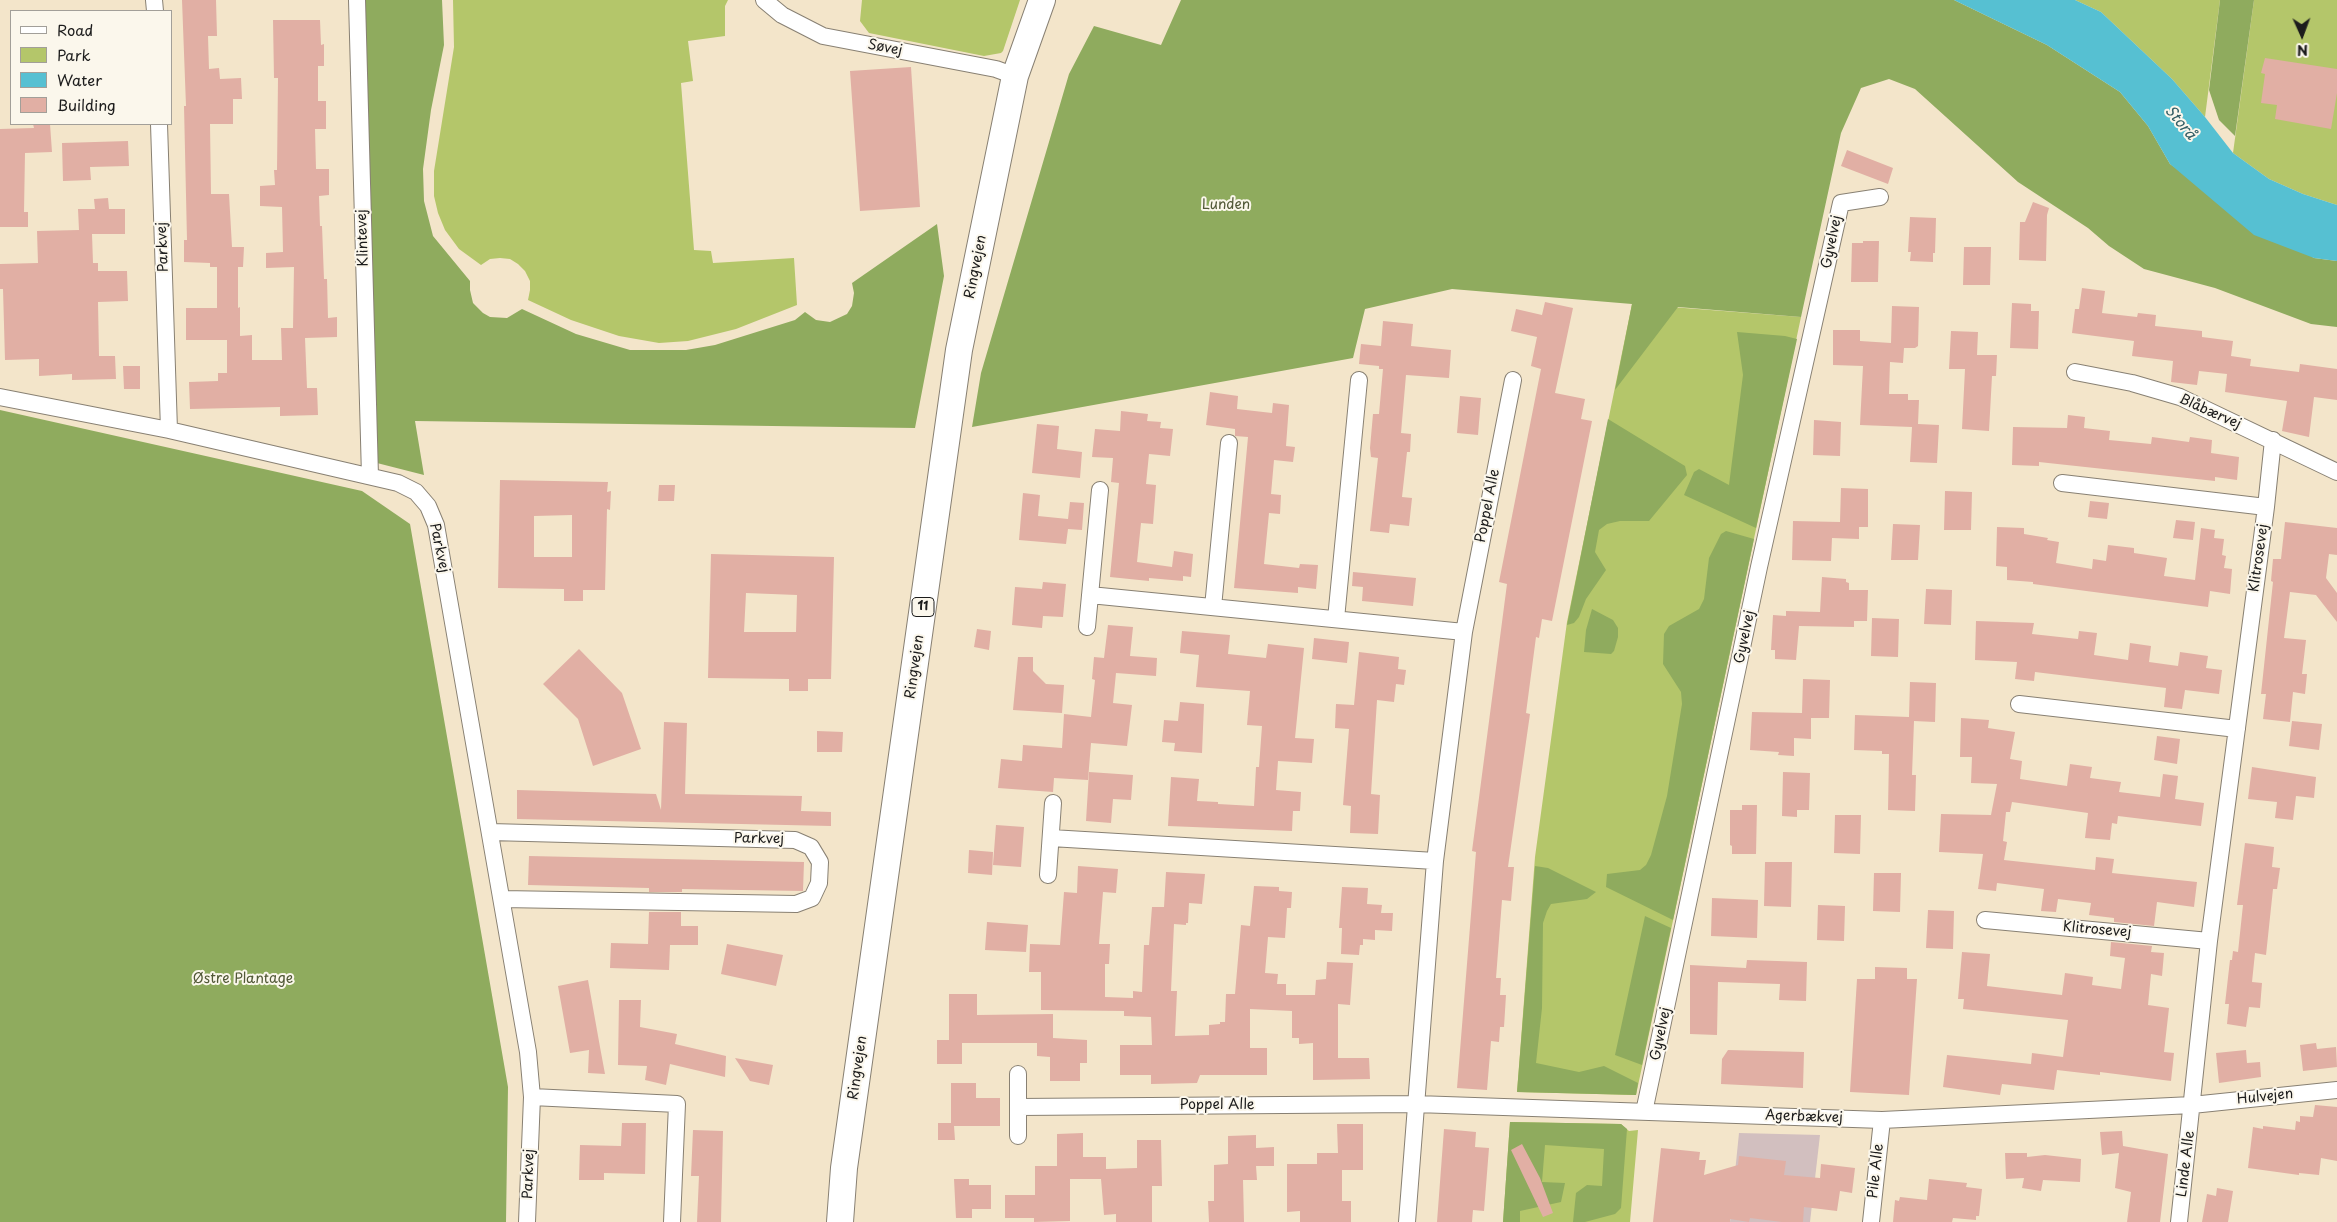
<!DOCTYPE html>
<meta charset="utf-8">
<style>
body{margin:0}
#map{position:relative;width:2337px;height:1222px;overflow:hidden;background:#f3e5ca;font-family:"Playpen Sans",sans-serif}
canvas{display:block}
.legend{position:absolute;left:10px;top:10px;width:162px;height:115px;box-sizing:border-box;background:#fbf7ec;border:1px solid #a29f99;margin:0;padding:6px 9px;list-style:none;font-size:15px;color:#1c1c1c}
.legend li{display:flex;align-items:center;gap:10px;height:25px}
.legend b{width:25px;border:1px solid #a29f99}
.north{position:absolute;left:2277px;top:10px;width:50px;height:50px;-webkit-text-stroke:4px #fbf7ec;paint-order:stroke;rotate:178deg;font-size:14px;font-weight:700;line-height:20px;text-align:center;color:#1c1c1c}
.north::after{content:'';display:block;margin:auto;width:18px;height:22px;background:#1c1c1c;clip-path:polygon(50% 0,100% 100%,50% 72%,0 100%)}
</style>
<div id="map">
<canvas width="2337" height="1222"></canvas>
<ul class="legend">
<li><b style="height:6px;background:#fff"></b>Road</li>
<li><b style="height:14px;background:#b4c66a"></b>Park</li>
<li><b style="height:14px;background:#56c0d2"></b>Water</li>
<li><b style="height:14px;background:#e1afa4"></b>Building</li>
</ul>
<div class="north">N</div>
</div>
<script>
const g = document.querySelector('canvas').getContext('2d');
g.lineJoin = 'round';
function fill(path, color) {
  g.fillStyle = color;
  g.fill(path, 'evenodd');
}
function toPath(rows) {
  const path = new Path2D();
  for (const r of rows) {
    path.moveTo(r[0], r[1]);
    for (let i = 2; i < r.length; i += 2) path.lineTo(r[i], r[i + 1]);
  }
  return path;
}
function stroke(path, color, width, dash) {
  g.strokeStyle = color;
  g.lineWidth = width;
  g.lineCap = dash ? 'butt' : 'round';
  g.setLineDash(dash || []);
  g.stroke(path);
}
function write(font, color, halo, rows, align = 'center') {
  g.font = font + ' "Playpen Sans",sans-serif';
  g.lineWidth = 4;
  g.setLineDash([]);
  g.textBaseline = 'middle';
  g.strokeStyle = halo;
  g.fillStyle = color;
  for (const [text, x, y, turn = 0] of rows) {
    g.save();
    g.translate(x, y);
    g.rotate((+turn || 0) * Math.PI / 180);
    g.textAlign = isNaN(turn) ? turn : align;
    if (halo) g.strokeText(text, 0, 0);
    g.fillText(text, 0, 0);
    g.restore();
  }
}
fill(toPath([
 [1739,1133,1820,1135,1810,1222,1730,1222]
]), '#d2bfbf');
fill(toPath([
 [453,0,728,0,725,6,725,36,688,41,693,81,681,83,694,250,711,251,713,263,794,258,797,305,736,329,688,341,659,343,619,336,571,320,528,300,530,290,530,281,525,271,518,264,510,259,500,258,490,259,481,265,459,249,445,230,438,213,434,196,434,171,454,47],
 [862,0,1020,0,1003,51,1001,53,984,56,869,33,860,21],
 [2075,0,2220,0,2205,117,2172,79,2101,12],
 [2254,0,2337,0,2337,205,2303,194,2269,179,2233,153],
 [1632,304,1801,317,1636,1095,1517,1092,1535,857,1567,622],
 [1510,1122,1621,1124,1629,1131,1638,1130,1630,1222,1503,1222]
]), '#b4c66a');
fill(toPath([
 [363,0,442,0,444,45,431,110,423,169,424,201,433,236,470,281,470,290,473,303,483,313,490,317,507,318,522,309,576,334,630,350,686,350,715,345,795,320,805,312,816,320,830,322,847,314,852,306,854,293,852,283,937,224,944,276,915,428,415,421,424,475,377,463],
 [1181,0,1954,0,2047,45,2120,92,2148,126,2170,164,2314,258,2337,261,2337,327,2311,324,2215,288,2144,269,2109,246,2088,228,2018,182,1915,89,1889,79,1861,88,1841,133,1801,317,1678,307,1615,390,1632,304,1452,289,1365,309,1353,358,972,427,981,373,1069,74,1094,26,1161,45],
 [2220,0,2254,0,2235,136,2219,120,2209,90],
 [1737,332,1785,336,1797,339,1756,528,1684,495,1694,472,1699,469,1729,485,1743,375],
 [0,410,362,491,410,524,508,1087,506,1222,0,1222],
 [1608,419,1685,466,1687,475,1649,521,1620,521,1607,524,1599,530,1595,552,1606,570,1586,599,1579,617,1574,623,1567,625],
 [1726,531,1754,539,1673,920,1606,887,1607,874,1640,870,1646,865,1651,855,1667,796,1682,704,1681,692,1663,664,1664,634,1669,626,1699,609,1704,599,1709,558,1721,534],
 [1592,609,1613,620,1618,628,1618,637,1614,651,1611,654,1584,652,1586,630],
 [1535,866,1548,868,1596,892,1587,899,1551,904,1547,911,1543,923,1542,1008,1536,1063,1579,1072,1604,1066,1638,1083,1636,1095,1517,1092],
 [1645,916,1671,928,1642,1065,1615,1055],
 [1510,1122,1621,1124,1627,1129,1621,1208,1615,1214,1585,1222,1573,1222,1576,1193,1587,1185,1602,1186,1604,1149,1545,1145,1542,1182,1565,1183,1561,1202,1520,1211,1520,1222,1503,1222]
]), '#8fab5e');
fill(toPath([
 [1954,0,2075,0,2101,12,2172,79,2205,117,2233,153,2269,179,2303,194,2337,205,2337,261,2314,258,2254,235,2170,164,2148,126,2120,92,2047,45]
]), '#56c0d2');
fill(toPath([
 [182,0,216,0,217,36,208,36,209,69,219,68,220,79,241,78,242,99,233,99,233,124,210,124,211,194,229,194,232,247,244,247,243,267,238,267,238,308,240,307,240,336,252,335,252,360,282,360,281,328,293,328,294,267,266,268,266,253,283,252,282,207,260,206,260,186,275,185,274,170,277,170,278,78,274,78,273,20,320,20,321,45,324,44,324,66,318,66,318,101,326,101,326,129,315,129,316,169,329,169,329,195,319,196,320,226,322,226,324,279,327,279,328,318,337,317,337,337,305,338,307,388,317,388,318,415,280,416,280,407,190,409,189,382,218,381,218,373,227,373,227,340,186,340,186,308,217,308,217,267,210,267,210,263,184,262,184,240,187,240,184,106,186,106],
 [2265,58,2337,69,2337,93,2331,129,2275,119,2277,105,2261,103,2265,74,2261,73],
 [911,67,920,207,860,211,850,71],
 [33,124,50,124,52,152,25,153,24,212,28,212,28,227,0,227,0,129,34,128],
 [128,141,129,166,90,167,91,180,63,181,62,143],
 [1847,150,1893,168,1888,184,1841,166],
 [108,198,109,209,125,209,125,234,92,234,93,263,98,263,98,271,127,271,128,301,98,302,99,356,115,356,116,379,72,380,72,374,39,376,39,359,5,360,3,289,0,289,0,264,38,263,37,231,79,230,78,209,95,209,94,199],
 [2033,202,2049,208,2047,215,2046,261,2019,260,2020,222,2025,222],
 [1910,217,1936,218,1935,253,1933,253,1933,262,1910,261,1911,252,1908,252],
 [1863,241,1879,241,1878,282,1851,282,1852,243,1863,243],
 [1964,247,1991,247,1990,285,1963,285],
 [2082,288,2105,291,2102,313,2137,317,2138,313,2156,315,2155,326,2202,331,2202,337,2233,341,2231,356,2251,359,2250,366,2299,372,2300,364,2337,369,2337,400,2314,397,2309,437,2282,431,2287,401,2225,392,2227,374,2199,371,2197,385,2171,382,2173,361,2132,356,2134,341,2072,333,2075,309,2079,309],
 [1545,302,1573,308,1555,393,1585,399,1581,419,1592,421,1552,621,1542,619,1539,638,1536,637,1526,713,1530,714,1508,867,1514,867,1511,901,1502,900,1496,978,1501,978,1500,995,1506,995,1504,1027,1500,1027,1499,1042,1491,1041,1487,1090,1457,1088,1476,852,1472,851,1507,584,1499,582,1541,369,1531,366,1537,337,1511,331,1516,309,1542,315],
 [2012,303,2031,304,2031,311,2039,311,2038,349,2010,348],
 [1892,306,1919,307,1918,346,1915,348,1904,348,1903,363,1890,362,1889,394,1908,394,1908,400,1919,400,1918,424,1939,425,1937,463,1910,462,1912,427,1860,425,1863,366,1833,365,1833,330,1860,330,1860,341,1891,343],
 [1383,321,1413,324,1411,346,1451,350,1449,378,1406,375,1401,433,1411,434,1410,452,1407,452,1402,497,1412,498,1409,526,1390,524,1389,533,1370,531,1378,458,1371,457,1370,448,1373,414,1379,414,1383,369,1379,369,1379,366,1359,364,1361,344,1381,346],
 [1951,331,1978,332,1977,355,1997,355,1996,376,1992,376,1989,431,1962,429,1965,369,1949,369],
 [123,366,140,366,140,389,124,389],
 [1210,392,1238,396,1237,409,1272,413,1273,403,1289,405,1286,446,1295,447,1293,462,1274,460,1271,494,1281,495,1280,514,1269,513,1264,564,1299,568,1300,564,1318,565,1316,589,1298,587,1298,593,1234,588,1248,437,1235,436,1235,429,1206,425],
 [1460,396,1481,398,1478,435,1457,433],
 [1121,411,1148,414,1147,421,1161,422,1160,428,1173,429,1170,456,1149,454,1146,484,1156,485,1153,524,1141,523,1137,562,1172,567,1174,551,1193,554,1191,577,1183,576,1183,581,1149,578,1149,581,1110,577,1119,483,1111,482,1113,458,1092,457,1095,429,1120,431],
 [2068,415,2085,417,2084,428,2110,431,2109,440,2151,444,2152,437,2189,442,2190,437,2212,440,2211,453,2239,457,2237,480,2215,477,2215,481,2039,462,2039,466,2012,465,2013,427,2067,428],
 [1814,420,1841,422,1840,456,1813,455],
 [1037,424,1059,426,1057,449,1082,452,1080,478,1032,473],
 [500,480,608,482,607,492,611,491,610,510,607,509,605,590,583,590,583,601,564,601,564,589,498,588],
 [572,515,572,557,534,557,534,516],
 [659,485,675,485,674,501,658,501],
 [1841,488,1868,489,1868,527,1859,527,1859,539,1832,538,1831,561,1792,560,1793,521,1840,522],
 [1945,491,1972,492,1971,530,1944,530],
 [1023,493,1040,495,1038,516,1068,519,1070,502,1084,503,1082,530,1068,529,1066,544,1019,540],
 [2090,501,2109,503,2107,519,2088,517],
 [2176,520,2195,522,2193,540,2173,538],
 [2285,522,2337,528,2337,555,2329,554,2326,578,2337,593,2337,622,2316,595,2290,592,2284,638,2306,640,2302,674,2307,674,2305,694,2293,692,2290,722,2263,719,2266,694,2261,694,2273,582,2271,581,2273,559,2281,559],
 [1893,524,1920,525,1918,560,1891,560],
 [1997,527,2024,528,2024,534,2048,538,2047,540,2059,542,2056,563,2092,569,2093,559,2106,561,2108,545,2134,548,2134,553,2167,558,2164,576,2195,580,2201,528,2215,530,2214,538,2224,539,2222,555,2226,556,2224,568,2232,569,2230,594,2210,591,2208,607,2033,584,2033,582,2007,580,2007,567,1996,566],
 [711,554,834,557,831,679,808,679,808,691,789,691,789,679,708,678],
 [746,593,797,595,796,632,744,632],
 [1353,572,1416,578,1413,606,1362,601,1363,587,1352,586],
 [1822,577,1846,579,1846,582,1849,583,1849,590,1868,590,1867,621,1854,621,1854,627,1799,626,1796,660,1775,659,1775,650,1771,650,1773,615,1786,616,1786,611,1820,612],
 [1043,582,1066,584,1063,617,1043,616,1042,628,1012,625,1015,587,1042,589],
 [1926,589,1952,590,1951,625,1924,624],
 [1872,618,1899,619,1898,657,1871,656],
 [1976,621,2034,623,2032,634,2078,639,2079,631,2097,633,2094,655,2128,660,2130,643,2151,646,2149,662,2178,666,2180,652,2208,656,2206,668,2222,670,2219,694,2185,690,2182,709,2164,707,2166,688,2035,672,2034,681,2015,679,2017,662,1975,660],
 [1108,625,1133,627,1130,656,1157,658,1156,676,1116,673,1113,703,1132,705,1127,746,1091,743,1088,780,1054,778,1053,792,998,788,1001,759,1022,761,1023,745,1062,748,1064,714,1091,717,1095,680,1092,679,1094,657,1104,658],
 [977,629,991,631,989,650,974,647],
 [1182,631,1230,635,1228,654,1266,658,1268,644,1304,648,1295,738,1314,739,1312,763,1278,761,1276,790,1301,792,1300,811,1293,811,1292,831,1168,826,1171,777,1199,779,1197,801,1218,802,1218,804,1254,806,1256,767,1259,767,1262,726,1247,725,1250,691,1196,687,1199,655,1180,653],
 [1314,638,1349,642,1347,663,1312,659],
 [579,649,622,693,641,749,593,766,578,719,543,684],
 [1359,652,1399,657,1398,669,1406,670,1404,685,1396,684,1394,702,1377,700,1371,794,1380,795,1378,834,1350,833,1351,806,1343,805,1349,729,1335,728,1336,704,1354,705],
 [1018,657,1033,657,1033,671,1046,684,1064,685,1062,713,1013,710],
 [1803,679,1830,680,1829,718,1811,718,1811,739,1794,738,1794,756,1778,755,1779,752,1750,750,1752,712,1802,713],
 [1910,682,1936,683,1935,722,1914,721,1912,775,1916,775,1915,811,1888,810,1889,754,1882,754,1882,751,1854,750,1855,715,1909,717],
 [1180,702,1204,704,1202,753,1174,751,1175,743,1162,742,1164,720,1178,721],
 [1961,718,1989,720,1988,728,2015,732,2010,759,2022,761,2020,779,2067,786,2070,764,2092,767,2090,778,2121,782,2119,792,2160,797,2163,774,2178,776,2175,799,2204,803,2201,826,2118,816,2117,824,2112,823,2110,840,2085,838,2088,813,2012,802,2010,812,2006,812,2003,841,2007,842,2004,860,2095,870,2096,857,2114,859,2112,873,2197,882,2194,907,2157,902,2154,926,2114,922,2114,918,2089,915,2091,903,2058,899,2056,912,2041,911,2044,889,1997,883,1996,891,1978,889,1983,854,1939,852,1941,814,1991,815,1997,784,1971,783,1972,757,1960,757],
 [2292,721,2322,724,2319,750,2289,746],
 [664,722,687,723,685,794,802,796,801,811,831,812,831,826,517,819,517,790,656,794,661,810],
 [817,731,843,732,842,752,817,752],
 [2157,736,2180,739,2177,764,2154,760],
 [2252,767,2316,777,2314,798,2296,796,2293,820,2275,818,2277,802,2248,799],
 [1089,772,1133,775,1131,800,1113,799,1111,823,1086,821],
 [1783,772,1810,773,1809,810,1797,810,1797,817,1782,816],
 [1742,805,1757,805,1756,854,1732,854,1732,846,1730,845,1730,810,1742,810],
 [1835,815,1861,815,1860,854,1834,853],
 [996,825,1024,827,1021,867,993,865],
 [2245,843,2274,847,2272,867,2280,868,2277,889,2273,889,2266,955,2255,953,2252,982,2262,983,2260,1008,2249,1007,2246,1027,2227,1024,2229,1004,2225,1004,2230,960,2232,960,2233,951,2238,952,2243,905,2237,905],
 [969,850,993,852,992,875,968,873],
 [529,856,804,862,803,891,682,889,682,892,649,892,649,888,528,885],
 [1765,862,1792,862,1791,907,1764,906],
 [1078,866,1118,869,1116,893,1103,892,1099,944,1110,944,1109,964,1105,964,1105,997,1133,998,1133,991,1142,992,1144,945,1149,945,1152,907,1164,907,1166,872,1205,874,1202,904,1189,903,1188,923,1186,923,1186,925,1174,924,1171,991,1177,991,1175,1036,1209,1035,1209,1025,1220,1024,1220,1022,1225,1022,1226,994,1235,994,1241,925,1250,926,1254,886,1279,887,1279,891,1292,892,1291,908,1287,908,1285,938,1268,937,1265,973,1278,974,1277,984,1286,984,1286,995,1315,995,1316,980,1326,979,1327,962,1353,963,1350,1005,1338,1004,1338,1058,1369,1058,1370,1079,1313,1080,1313,1043,1299,1044,1299,1038,1292,1038,1292,1011,1250,1009,1250,1048,1267,1048,1267,1075,1200,1075,1197,1083,1151,1084,1151,1075,1120,1075,1120,1045,1152,1045,1151,1017,1124,1016,1124,1011,1041,1010,1041,972,1029,972,1030,944,1060,945,1064,892,1077,893],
 [1874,873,1901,873,1900,912,1873,911],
 [1342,887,1368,888,1367,904,1382,905,1381,913,1393,913,1392,931,1375,930,1375,940,1363,939,1363,945,1360,945,1359,955,1341,954,1342,928,1339,928],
 [1712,898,1758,900,1757,938,1711,936],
 [1818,905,1845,906,1844,941,1817,940],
 [1928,910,1954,911,1953,949,1926,948],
 [649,912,681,912,681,926,698,926,698,945,670,945,669,970,610,968,611,943,648,944],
 [987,922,1028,925,1026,952,985,950],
 [2111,942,2152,946,2151,952,2164,953,2162,976,2151,974,2148,1005,2169,1008,2164,1052,2174,1053,2171,1081,2100,1072,2100,1075,2057,1070,2054,1090,2002,1084,2000,1095,1943,1087,1947,1055,2031,1064,2032,1053,2063,1057,2068,1020,1963,1009,1964,999,1958,999,1962,952,1990,954,1987,986,2062,995,2065,973,2093,977,2092,985,2121,989,2125,958,2110,956],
 [727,944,783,955,776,986,721,974],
 [1747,960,1807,962,1806,1001,1779,1000,1780,984,1718,982,1717,1035,1690,1034,1690,965,1746,968],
 [1875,967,1907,968,1907,979,1917,979,1909,1095,1850,1092,1857,979,1875,979],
 [588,980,600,1047,605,1074,588,1073,589,1050,570,1053,558,986],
 [949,994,977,994,977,1015,1053,1014,1053,1038,1087,1040,1087,1063,1080,1063,1080,1081,1050,1081,1050,1057,1037,1056,1037,1043,962,1043,962,1064,937,1064,937,1040,949,1040],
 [619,1000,641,1000,640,1027,677,1034,675,1044,726,1056,725,1077,670,1064,666,1085,645,1080,647,1066,618,1065],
 [2316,1043,2317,1049,2336,1047,2337,1067,2303,1071,2300,1045],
 [1728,1050,1804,1052,1803,1088,1721,1084,1722,1059],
 [2246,1050,2247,1063,2260,1062,2261,1077,2219,1083,2216,1053],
 [735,1058,773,1065,769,1085,750,1081],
 [951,1083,976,1083,976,1098,1000,1098,1000,1126,954,1126,955,1140,938,1140,938,1123,951,1123],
 [2315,1105,2337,1107,2337,1161,2321,1158,2319,1175,2299,1173,2299,1175,2248,1168,2253,1127,2263,1129,2263,1126,2295,1130,2296,1121,2300,1122,2300,1116,2313,1117],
 [622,1123,646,1123,645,1174,604,1173,604,1180,579,1180,580,1145,621,1146],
 [1337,1124,1363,1124,1363,1170,1342,1170,1342,1201,1351,1201,1351,1222,1300,1222,1300,1211,1287,1212,1287,1164,1317,1164,1317,1153,1338,1153],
 [1444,1129,1476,1132,1475,1147,1489,1148,1484,1211,1473,1210,1472,1222,1437,1222],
 [693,1130,723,1131,721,1222,697,1222,699,1176,691,1176],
 [2122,1131,2123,1146,2168,1154,2160,1222,2127,1222,2131,1192,2115,1188,2119,1153,2102,1155,2100,1132],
 [1083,1133,1083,1157,1106,1157,1106,1169,1137,1168,1137,1140,1161,1140,1162,1186,1152,1186,1152,1222,1116,1222,1116,1214,1104,1215,1101,1179,1070,1179,1070,1221,1034,1222,1034,1218,1005,1218,1005,1195,1035,1195,1035,1166,1057,1166,1057,1134],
 [1256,1135,1256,1148,1274,1147,1274,1166,1256,1166,1257,1180,1243,1180,1244,1222,1209,1222,1208,1201,1214,1201,1214,1165,1228,1164,1228,1136],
 [1522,1144,1540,1178,1553,1213,1543,1217,1511,1150],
 [1661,1148,1700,1152,1699,1160,1706,1160,1704,1175,1738,1165,1739,1156,1786,1161,1784,1175,1820,1178,1821,1164,1855,1168,1852,1193,1840,1191,1837,1211,1804,1207,1803,1222,1782,1222,1750,1218,1749,1222,1730,1219,1730,1222,1653,1222],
 [2005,1153,2027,1153,2027,1157,2045,1155,2081,1159,2080,1182,2043,1180,2041,1191,2022,1188,2024,1178,2006,1179],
 [954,1179,969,1179,969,1185,991,1185,991,1209,972,1209,972,1218,956,1218],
 [1929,1179,1967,1183,1966,1187,1982,1189,1979,1216,1976,1216,1976,1220,1953,1218,1952,1222,1893,1222,1895,1200,1899,1201,1900,1197,1927,1200],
 [2217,1188,2233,1191,2228,1222,2202,1222,2207,1194,2216,1196]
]), '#e1afa4');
const street = toPath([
 [154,0,155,11],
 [357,0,370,476],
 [764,0,782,15,823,36,996,69,1015,76],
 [159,124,169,430],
 [2075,372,2132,383,2180,397,2337,472],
 [0,397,169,430,398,483,416,492,428,506,436,525,528,1052,532,1097,527,1222],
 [2062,483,2266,507],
 [1090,595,1464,632],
 [1213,607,1229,443],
 [1336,619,1359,380],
 [1087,627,1100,490],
 [2019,704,2237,729],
 [490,832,795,840,811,847,820,862,819,883,812,898,796,904,502,899],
 [1051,838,1435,861],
 [1048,875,1053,803],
 [1985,920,2209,941],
 [1018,1074,1018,1136],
 [532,1097,677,1104,672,1222],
 [1018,1107,1416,1104,1882,1120,2192,1105,2337,1090],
 [1644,1112,1759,567,1841,203,1880,197],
 [1407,1222,1435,861,1464,632,1513,380],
 [1871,1222,1882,1120],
 [2179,1222,2209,941,2266,507,2273,440]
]);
const primary = toPath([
 [840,1222,844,1168,959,350,1015,76,1042,0]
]);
stroke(street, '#888073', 18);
stroke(primary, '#888073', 28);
stroke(street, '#fff', 16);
stroke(primary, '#fff', 26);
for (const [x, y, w] of [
 [923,607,22]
]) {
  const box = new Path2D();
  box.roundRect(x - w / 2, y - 9.5, w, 19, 4);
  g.fillStyle = '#fbf7ec';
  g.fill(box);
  stroke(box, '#1c1c1c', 1);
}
write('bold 12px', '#1c1c1c', null, [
 ["11",923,607]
]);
write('14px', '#1c1c1c', '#fbf7ec', [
 ["Søvej",885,48,11],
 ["Klintevej",363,238,-92],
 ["Gyvelvej",1832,242,-78],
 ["Parkvej",163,247,-92],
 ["Ringvejen",976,267,-79],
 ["Blåbærvej",2210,412,24],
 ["Poppel Alle",1488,506,-79],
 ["Parkvej",439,548,78],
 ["Klitrosevej",2259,558,-82],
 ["Gyvelvej",1745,637,-78],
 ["Ringvejen",915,667,-82],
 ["Parkvej",759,839,1],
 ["Klitrosevej",2097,930,5],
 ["Gyvelvej",1661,1034,-78],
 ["Ringvejen",858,1068,-82],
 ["Hulvejen",2265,1097,-6],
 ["Poppel Alle",1217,1105],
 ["Agerbækvej",1804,1117,2],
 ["Linde Alle",2186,1164,-83],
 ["Pile Alle",1876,1171,-84],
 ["Parkvej",529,1174,-88]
]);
write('14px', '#515837', '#fbf7ec', [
 ["Lunden",1226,205],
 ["Østre Plantage",243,979]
]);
write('italic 15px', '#335e65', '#fbf7ec', [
 ["Storå",2180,123,50]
]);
</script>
